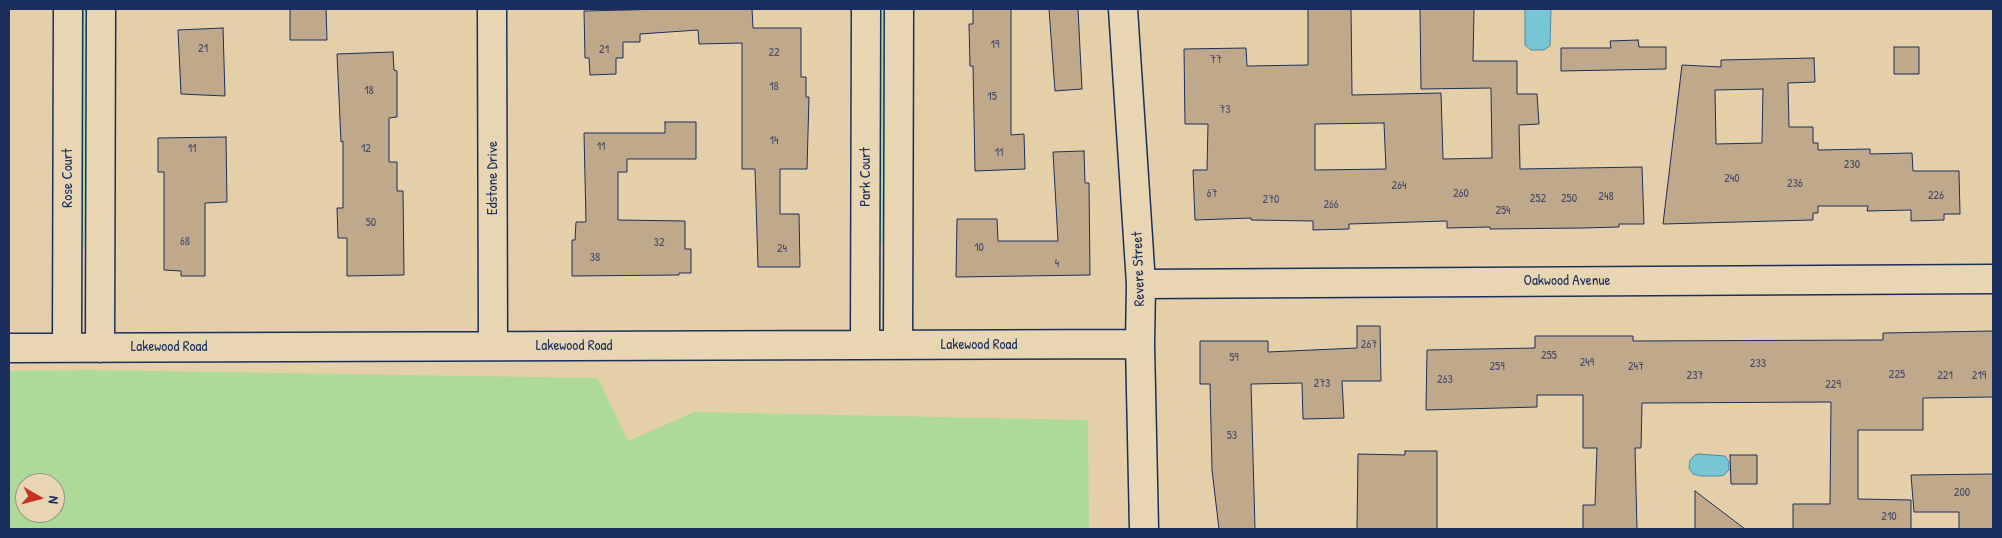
<!DOCTYPE html>
<style>
body{margin:0}
#map{position:relative;width:2002px;height:538px;overflow:hidden;background:#e5cfa9;font-family:"Patrick Hand",sans-serif}
canvas{display:block}
.frame{position:absolute;inset:0;border:10px solid #1b2f5e;pointer-events:none}
.north{position:absolute;left:15px;top:473px;width:50px;height:50px;box-sizing:border-box;background:#e8d6b3;border:1px solid #969391;border-radius:50%;rotate:98deg;font-size:14px;font-weight:700;line-height:20px;text-align:center;color:#1b2f5e}
.north::after{content:'';display:block;margin:auto;width:18px;height:22px;background:#c8321e;clip-path:polygon(50% 0,100% 100%,50% 72%,0 100%)}
</style>
<div id="map">
<canvas width="2002" height="538"></canvas>
<div class="frame"></div>
<div class="north">N</div>
</div>
<script>
const g = document.querySelector('canvas').getContext('2d');
g.lineJoin = 'round';
function fill(path, color) {
  g.fillStyle = color;
  g.fill(path, 'evenodd');
}
function toPath(rows) {
  const path = new Path2D();
  for (const r of rows) {
    path.moveTo(r[0], r[1]);
    for (let i = 2; i < r.length; i += 2) path.lineTo(r[i], r[i + 1]);
  }
  return path;
}
function stroke(path, color, width, dash) {
  g.strokeStyle = color;
  g.lineWidth = width;
  g.lineCap = dash ? 'butt' : 'round';
  g.setLineDash(dash || []);
  g.stroke(path);
}
function write(font, color, halo, rows, align = 'center') {
  g.font = font + ' "Patrick Hand",sans-serif';
  g.lineWidth = 4;
  g.setLineDash([]);
  g.textBaseline = 'middle';
  g.strokeStyle = halo;
  g.fillStyle = color;
  for (const [text, x, y, turn = 0] of rows) {
    g.save();
    g.translate(x, y);
    g.rotate((+turn || 0) * Math.PI / 180);
    g.textAlign = isNaN(turn) ? turn : align;
    if (halo) g.strokeText(text, 0, 0);
    g.fillText(text, 0, 0);
    g.restore();
  }
}
fill(toPath([
 [82,9,87,10,88,12,88,247,83,248,81,248],
 [882,11,887,15,885,242,881,243,879,241,878,13],
 [88,370,598,378,628,441,694,412,1088,420,1089,529,9,529,9,371],
 [25,483,55,483,55,513,25,513]
]), '#aeda98');
const water = toPath([
 [1525,9,1551,9,1550,46,1544,50,1531,50,1525,45,1525,9],
 [1699,454,1725,456,1729,462,1729,470,1724,475,1720,476,1701,476,1693,474,1689,468,1690,460,1695,455,1699,454]
]);
fill(water, '#77c6d4');
stroke(water, '#528aa5', 1);
const building = toPath([
 [290,9,326,9,327,40,290,40,290,9],
 [667,9,752,9,753,28,801,28,801,77,806,77,806,97,809,97,807,169,780,169,780,214,799,214,800,267,758,267,755,169,742,169,742,43,699,44,698,30,640,34,640,42,623,42,623,58,616,58,616,74,590,75,589,58,585,58,584,11,667,9],
 [973,9,1011,9,1011,135,1024,134,1025,169,975,171,973,66,970,66,969,24,973,24,973,9],
 [1049,9,1078,9,1082,89,1055,91,1049,9],
 [1308,9,1351,9,1352,95,1441,93,1443,159,1492,158,1491,88,1421,89,1420,9,1474,9,1473,61,1517,61,1517,94,1537,94,1539,124,1519,125,1520,169,1642,167,1644,224,1619,224,1619,227,1583,228,1490,229,1490,227,1447,228,1447,221,1349,224,1349,229,1313,230,1313,221,1251,220,1251,218,1195,220,1193,170,1207,170,1208,124,1185,124,1184,49,1246,48,1247,66,1308,65,1308,9],
 [1384,123,1386,169,1315,170,1315,124,1384,123],
 [223,28,225,96,181,94,178,30,223,28],
 [1638,40,1639,47,1666,47,1666,69,1561,71,1561,48,1611,48,1610,41,1638,40],
 [1894,47,1919,47,1919,74,1894,74,1894,47],
 [393,52,394,70,397,71,397,117,389,118,389,162,397,162,397,191,403,191,404,275,347,276,347,238,338,238,337,208,343,208,343,141,341,142,337,54,393,52],
 [1814,58,1815,82,1788,83,1789,127,1813,127,1813,143,1818,143,1818,150,1870,149,1870,154,1912,153,1913,171,1959,171,1960,214,1944,214,1944,220,1911,221,1911,210,1867,211,1868,206,1818,206,1818,213,1813,213,1813,220,1663,224,1682,65,1721,67,1721,60,1814,58],
 [1763,89,1762,143,1716,144,1715,90,1763,89],
 [665,122,696,122,696,159,627,159,627,172,618,172,618,220,685,221,685,249,691,249,691,273,679,273,679,275,572,276,572,240,575,240,576,222,586,222,584,133,665,133,665,122],
 [226,137,227,202,205,203,205,276,181,276,181,271,164,270,164,172,158,172,158,138,226,137],
 [1084,151,1085,183,1089,183,1090,275,956,277,957,219,997,219,998,241,1058,241,1053,152,1084,151],
 [1357,326,1380,326,1381,381,1342,381,1344,418,1303,419,1302,383,1251,384,1255,529,1219,529,1212,470,1210,384,1200,384,1200,341,1268,341,1268,352,1357,348,1357,326],
 [1993,331,1993,397,1923,398,1923,430,1858,430,1858,499,1911,500,1911,529,1793,529,1793,504,1830,504,1831,402,1642,403,1641,448,1635,448,1637,529,1583,529,1583,505,1595,505,1597,448,1583,448,1583,395,1537,395,1537,407,1426,410,1427,350,1535,348,1535,336,1633,336,1633,341,1883,340,1883,333,1993,331],
 [1405,451,1437,451,1437,529,1357,529,1358,454,1405,455,1405,451],
 [1730,455,1757,455,1757,484,1731,484,1730,455],
 [1993,474,1993,529,1959,529,1959,512,1914,512,1911,475,1993,474],
 [1695,491,1745,529,1695,529,1695,491]
]);
fill(building, '#c0a88a');
stroke(building, '#1b2f5e', 1);
const street = toPath([
 [492,9,493,346],
 [1123,9,1141,284,1140,344,1144,529],
 [1141,284,1993,279],
 [865,345,866,9],
 [898,345,899,9],
 [9,348,1140,344],
 [67,348,68,9],
 [100,348,101,9]
]);
stroke(street, '#1b2f5e', 31);
stroke(street, '#e8d6b3', 28);
write('12px', '#444d69', null, [
 ["19",995,45],
 ["21",203,49],
 ["21",604,50],
 ["22",774,53],
 ["77",1216,60],
 ["18",774,87],
 ["18",369,91],
 ["15",992,97],
 ["73",1225,110],
 ["14",774,141],
 ["11",601,147],
 ["11",192,149],
 ["12",366,149],
 ["11",999,153],
 ["230",1852,165],
 ["240",1732,179],
 ["236",1795,184],
 ["264",1399,186],
 ["67",1212,194],
 ["260",1461,194],
 ["226",1936,196],
 ["248",1606,197],
 ["252",1538,199],
 ["250",1569,199],
 ["270",1271,200],
 ["266",1331,205],
 ["254",1503,211],
 ["50",371,223],
 ["68",185,242],
 ["32",659,243],
 ["10",979,248],
 ["24",782,249],
 ["38",595,258],
 ["4",1057,264],
 ["267",1369,345],
 ["255",1549,356],
 ["59",1234,358],
 ["249",1587,363],
 ["233",1758,364],
 ["259",1497,367],
 ["247",1636,367],
 ["225",1897,375],
 ["237",1695,376],
 ["221",1945,376],
 ["219",1979,376],
 ["263",1445,380],
 ["273",1322,384],
 ["229",1833,385],
 ["53",1232,436],
 ["200",1962,493],
 ["210",1889,517]
]);
write('15px', '#1b2f5e', '#e8d6b3', [
 ["Park Court",866,177,-90],
 ["Rose Court",68,178,-90],
 ["Edstone Drive",493,178,-90],
 ["Revere Street",1139,269,-92],
 ["Oakwood Avenue",1567,281],
 ["Lakewood Road",979,345],
 ["Lakewood Road",574,346],
 ["Lakewood Road",169,347]
]);
</script>
